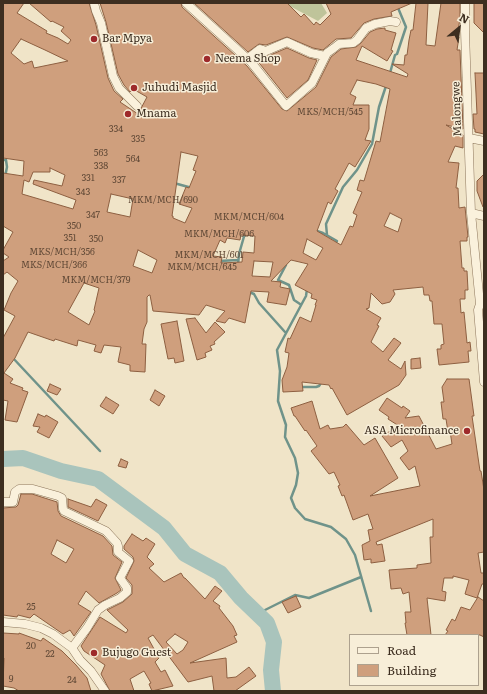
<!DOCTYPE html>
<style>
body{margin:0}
#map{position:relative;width:487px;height:694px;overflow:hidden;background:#f0e4c8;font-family:Literata,serif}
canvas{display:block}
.frame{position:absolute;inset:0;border:4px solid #3d2e20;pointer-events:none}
.legend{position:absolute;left:349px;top:634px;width:130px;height:52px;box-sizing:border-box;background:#f7eed8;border:1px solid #ada18e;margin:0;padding:5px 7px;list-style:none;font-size:12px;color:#3d2e20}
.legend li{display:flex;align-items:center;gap:8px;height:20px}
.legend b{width:20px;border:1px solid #ada18e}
.north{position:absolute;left:439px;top:8px;width:40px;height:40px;-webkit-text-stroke:3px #f7eed8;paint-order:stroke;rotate:29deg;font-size:11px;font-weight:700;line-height:16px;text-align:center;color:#3d2e20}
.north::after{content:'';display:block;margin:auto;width:14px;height:18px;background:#3d2e20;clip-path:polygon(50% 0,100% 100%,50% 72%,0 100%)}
</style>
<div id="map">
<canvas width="487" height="694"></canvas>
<div class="frame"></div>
<ul class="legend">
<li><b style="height:5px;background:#faf1dc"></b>Road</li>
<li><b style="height:11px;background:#cf9f7d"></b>Building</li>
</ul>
<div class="north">N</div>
</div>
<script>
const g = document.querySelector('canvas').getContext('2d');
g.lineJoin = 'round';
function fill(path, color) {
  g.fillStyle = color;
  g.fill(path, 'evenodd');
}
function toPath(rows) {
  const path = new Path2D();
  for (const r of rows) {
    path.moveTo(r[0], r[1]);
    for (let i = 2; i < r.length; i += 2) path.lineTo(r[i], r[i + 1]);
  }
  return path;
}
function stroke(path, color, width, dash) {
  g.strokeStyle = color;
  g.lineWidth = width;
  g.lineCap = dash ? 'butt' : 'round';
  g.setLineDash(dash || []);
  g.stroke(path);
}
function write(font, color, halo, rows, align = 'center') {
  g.font = font + ' Literata,serif';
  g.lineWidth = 3;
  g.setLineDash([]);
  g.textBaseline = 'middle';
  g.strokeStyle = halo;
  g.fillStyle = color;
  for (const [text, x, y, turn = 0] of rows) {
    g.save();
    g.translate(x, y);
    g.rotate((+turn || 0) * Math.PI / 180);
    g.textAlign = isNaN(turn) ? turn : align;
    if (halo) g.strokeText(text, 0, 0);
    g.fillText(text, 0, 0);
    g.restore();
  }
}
fill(toPath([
 [284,3,321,3,327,13,318,21]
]), '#bfc49a');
stroke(toPath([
 [390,73,395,55,397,54,406,27,396,3],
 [3,160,6,160,7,167,5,177],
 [174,183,192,188],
 [314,230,323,233,337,241,334,245],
 [327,235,326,224,343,187,357,170,372,144,379,107,386,86],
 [219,261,238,260],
 [238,265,239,254,245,233],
 [286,265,278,280,289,285,294,300,300,304],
 [307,289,306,296,277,350,280,371,278,401,286,425,285,437,295,458,298,473,296,485,291,498,295,508,305,519,331,527,346,539,355,555,371,611],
 [249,292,254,294,259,303,285,332],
 [12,357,100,451],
 [301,387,316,387,319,386,321,383],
 [257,614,295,595,309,598,361,577]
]), '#6f938a', 2.5);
stroke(toPath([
 [3,459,23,458,61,471,98,479,164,528,185,554,220,573,241,598,267,623,274,642,271,670,273,691]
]), '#a9c4bc', 16);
const building = toPath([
 [3,3,24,3,17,13,47,31,46,33,58,38,68,44,71,40,61,31,64,27,52,21,51,22,29,3,89,3,96,25,108,78,114,91,123,99,120,102,138,114,147,97,133,89,130,92,124,85,118,74,106,22,100,3,181,3,182,7,247,66,282,109,287,111,316,87,331,57,341,49,356,47,361,43,370,32,377,29,385,28,385,30,396,33,391,50,393,51,387,61,362,46,356,60,407,77,408,74,392,64,404,65,405,55,407,55,409,40,411,30,413,30,416,3,428,3,426,45,435,46,441,3,460,3,460,19,457,36,459,37,457,50,460,50,463,129,446,125,463,135,463,148,455,146,448,162,459,163,456,188,458,188,459,208,465,207,468,237,467,237,467,241,460,241,462,268,464,268,464,271,467,271,468,290,465,290,465,299,460,299,461,313,464,312,467,343,470,342,471,351,468,351,469,362,439,365,437,349,441,349,441,345,444,344,442,324,434,324,432,301,430,301,429,295,424,295,423,287,393,290,395,294,390,302,382,304,371,293,369,308,366,309,381,318,377,325,379,326,371,342,383,352,394,338,401,343,388,360,401,369,405,361,406,375,399,385,347,415,332,388,331,389,329,385,302,382,303,391,283,392,282,380,287,367,289,353,285,352,288,338,290,339,300,317,311,322,316,305,315,305,317,300,311,298,312,294,295,285,308,264,291,260,271,281,281,282,280,287,290,289,286,305,267,302,269,292,251,291,245,323,229,318,225,323,216,321,225,311,206,305,199,315,153,311,150,295,149,295,147,297,147,322,144,329,142,344,146,344,145,372,130,371,130,365,118,362,121,347,104,345,101,353,94,351,96,345,78,340,77,346,55,339,54,341,28,332,15,358,4,373,13,379,10,383,23,388,22,390,28,392,17,422,5,420,8,401,3,400,3,338,15,316,4,310,11,293,18,281,7,272,3,275,3,261,9,257,3,253,3,250,13,232,3,226,3,173,23,176,24,161,3,158,3,3],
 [21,39,45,50,68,61,34,68,32,61,24,64,11,53,21,39],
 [357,80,376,84,390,89,380,142,376,141,364,181,360,180,357,190,362,192,353,213,357,215,353,227,350,226,341,245,317,231,328,202,331,204,338,191,335,189,349,163,355,167,371,141,365,140,369,129,369,105,353,105,356,97,350,94,357,80],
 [181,152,198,156,193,170,196,171,189,188,186,187,179,204,192,208,185,223,173,218,173,216,172,216,181,152],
 [50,168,65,175,62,186,34,180,33,184,76,200,73,209,22,194,24,180,29,182,33,172,50,172,50,168],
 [111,194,133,199,130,217,107,212,111,194],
 [390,213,402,219,398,232,384,226,390,213],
 [241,235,255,236,254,253,243,252,242,262,221,263,222,257,213,256,220,240,225,243,227,238,240,240,241,235],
 [307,239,323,248,316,260,303,253,307,239],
 [138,250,157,260,152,273,133,266,138,250],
 [254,261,273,262,270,277,252,276,254,261],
 [84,283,99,288,94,310,95,311,89,325,68,312,84,283],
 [194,3,287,3,301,17,304,14,314,25,316,22,320,25,331,14,326,3,412,3,391,12,392,16,374,19,364,23,351,38,336,39,323,50,313,48,287,37,266,45,259,44,248,52,194,3],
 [474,3,484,3,484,33,474,23,474,3],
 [287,48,309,58,317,60,308,80,287,98,256,59,261,55,268,56,287,48],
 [475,73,484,73,484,134,475,132,475,129,474,129,473,114,477,114,475,73],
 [484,174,484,207,483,207,477,191,477,181,484,174],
 [195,318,206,333,215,322,225,332,214,342,215,344,210,346,212,350,205,353,206,357,197,360,186,319,195,318],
 [177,321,184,361,175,363,174,358,168,359,161,324,177,321],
 [420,358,421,368,411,369,411,359,420,358],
 [447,379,469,379,474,416,472,416,480,471,481,471,484,490,484,552,478,553,481,573,484,573,484,584,482,584,477,598,465,594,469,580,453,576,453,578,444,578,442,591,446,592,445,601,427,598,431,635,407,635,405,623,406,623,405,612,411,612,409,592,403,594,401,588,391,589,389,570,417,568,417,565,431,563,430,537,433,537,433,519,376,542,377,545,382,544,385,561,371,563,371,559,364,560,362,545,370,541,368,530,373,529,368,514,353,520,344,495,342,496,338,486,340,485,334,472,329,474,311,451,317,446,306,430,305,431,295,416,294,416,291,408,312,401,320,429,328,425,330,429,343,427,346,424,364,445,375,438,398,478,370,496,420,486,415,466,409,470,400,458,408,451,402,440,391,447,382,436,399,426,388,419,389,417,379,410,387,398,402,408,403,406,410,411,405,418,419,416,436,449,452,444,450,431,448,432,446,419,443,419,441,402,444,402,442,387,447,379],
 [50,384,61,389,57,395,47,391,50,384],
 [155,390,165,396,159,406,150,400,155,390],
 [106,397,119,405,113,414,100,406,106,397],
 [38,414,45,417,46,415,58,422,49,438,37,432,40,427,33,426,38,414],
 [121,459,128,462,126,468,118,466,121,459],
 [21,494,32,494,57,502,58,511,61,516,103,536,112,546,113,555,122,562,115,578,121,590,117,593,99,603,86,591,78,604,91,612,74,636,70,630,63,634,34,614,30,618,18,615,17,617,3,615,3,508,16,507,18,505,21,494],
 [57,540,74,549,66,563,51,554,57,540],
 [68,499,91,507,96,499,107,505,98,521,68,507,68,499],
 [132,534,143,541,146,538,155,544,147,557,154,564,149,568,164,582,181,573,184,578,185,578,205,599,215,586,222,591,213,601,220,606,219,608,233,626,237,635,234,636,237,642,190,663,226,658,227,678,236,677,249,667,256,676,235,691,214,691,212,676,188,682,153,635,148,638,159,658,155,662,161,672,165,670,173,686,152,691,149,684,151,683,144,671,130,679,134,691,110,691,101,674,105,665,84,651,81,646,100,617,126,633,128,630,107,610,123,602,132,594,132,585,126,578,134,561,133,557,124,549,124,546,132,534],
 [175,634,188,642,183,650,177,654,166,642,175,634],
 [296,596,301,607,288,613,282,602,296,596],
 [478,597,484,601,484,637,480,635,445,635,448,631,446,630,452,619,455,621,461,607,470,610,478,597],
 [3,633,19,634,19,633,41,641,43,638,62,651,76,665,87,678,91,691,19,691,14,688,3,686,4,658,3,658,3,633]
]);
fill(building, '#cf9f7d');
stroke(building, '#8d5f41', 1);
const street = toPath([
 [94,3,96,11,101,23,113,76,119,88,137,106],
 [186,3,251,62,286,106,312,83,327,53,334,48,339,44,353,43,357,40,366,28,375,24,390,21,396,22],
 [465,3,465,31,471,213,480,304,478,310,484,382],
 [247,59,260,49,266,51,287,42,311,53,325,56],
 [469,138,484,141],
 [471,213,484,216],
 [3,502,13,502,15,492,19,489,33,489,58,496,62,498,63,509,64,511,106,531,117,543,118,546,118,552,129,561,120,578,127,588,127,592,120,598,105,605,98,610,87,628,72,648],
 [3,622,25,624,41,628,53,634,72,648,80,660,91,671,105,691]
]);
stroke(street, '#8d765c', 9);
stroke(street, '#faf1dc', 8);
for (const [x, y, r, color] of [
 [94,39,4,"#9e2a2b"],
 [207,59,4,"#9e2a2b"],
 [134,88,4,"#9e2a2b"],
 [128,114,4,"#9e2a2b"],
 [467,431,4,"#9e2a2b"],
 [94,653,4,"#9e2a2b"]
]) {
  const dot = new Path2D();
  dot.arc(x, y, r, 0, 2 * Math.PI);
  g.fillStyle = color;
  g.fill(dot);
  stroke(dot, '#f7eed8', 1.5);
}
write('9px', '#624a37', null, [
 ["MKS/MCH/545",330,112],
 ["334",116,129],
 ["335",138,139],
 ["563",101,153],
 ["564",133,159],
 ["338",101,166],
 ["331",88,178],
 ["337",119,180],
 ["343",83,192],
 ["MKM/MCH/690",163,200],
 ["347",93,215],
 ["MKM/MCH/604",249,217],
 ["350",74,226],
 ["MKM/MCH/606",219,234],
 ["351",70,238],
 ["350",96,239],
 ["MKS/MCH/356",62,252],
 ["MKM/MCH/601",209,255],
 ["MKS/MCH/366",54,265],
 ["MKM/MCH/645",202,267],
 ["MKM/MCH/379",96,280],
 ["25",31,607],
 ["20",31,646],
 ["22",50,654],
 ["9",11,679],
 ["24",72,680]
]);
write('11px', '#3d2e20', '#f7eed8', [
 ["Bar Mpya",102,39],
 ["Neema Shop",215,59],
 ["Juhudi Masjid",142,88],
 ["Mnama",136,114],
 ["ASA Microfinance",459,431,"right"],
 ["Bujugo Guest",102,653]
], 'left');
write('11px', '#3d2e20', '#f7eed8', [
 ["Malongwe",457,109,-92]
]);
</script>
